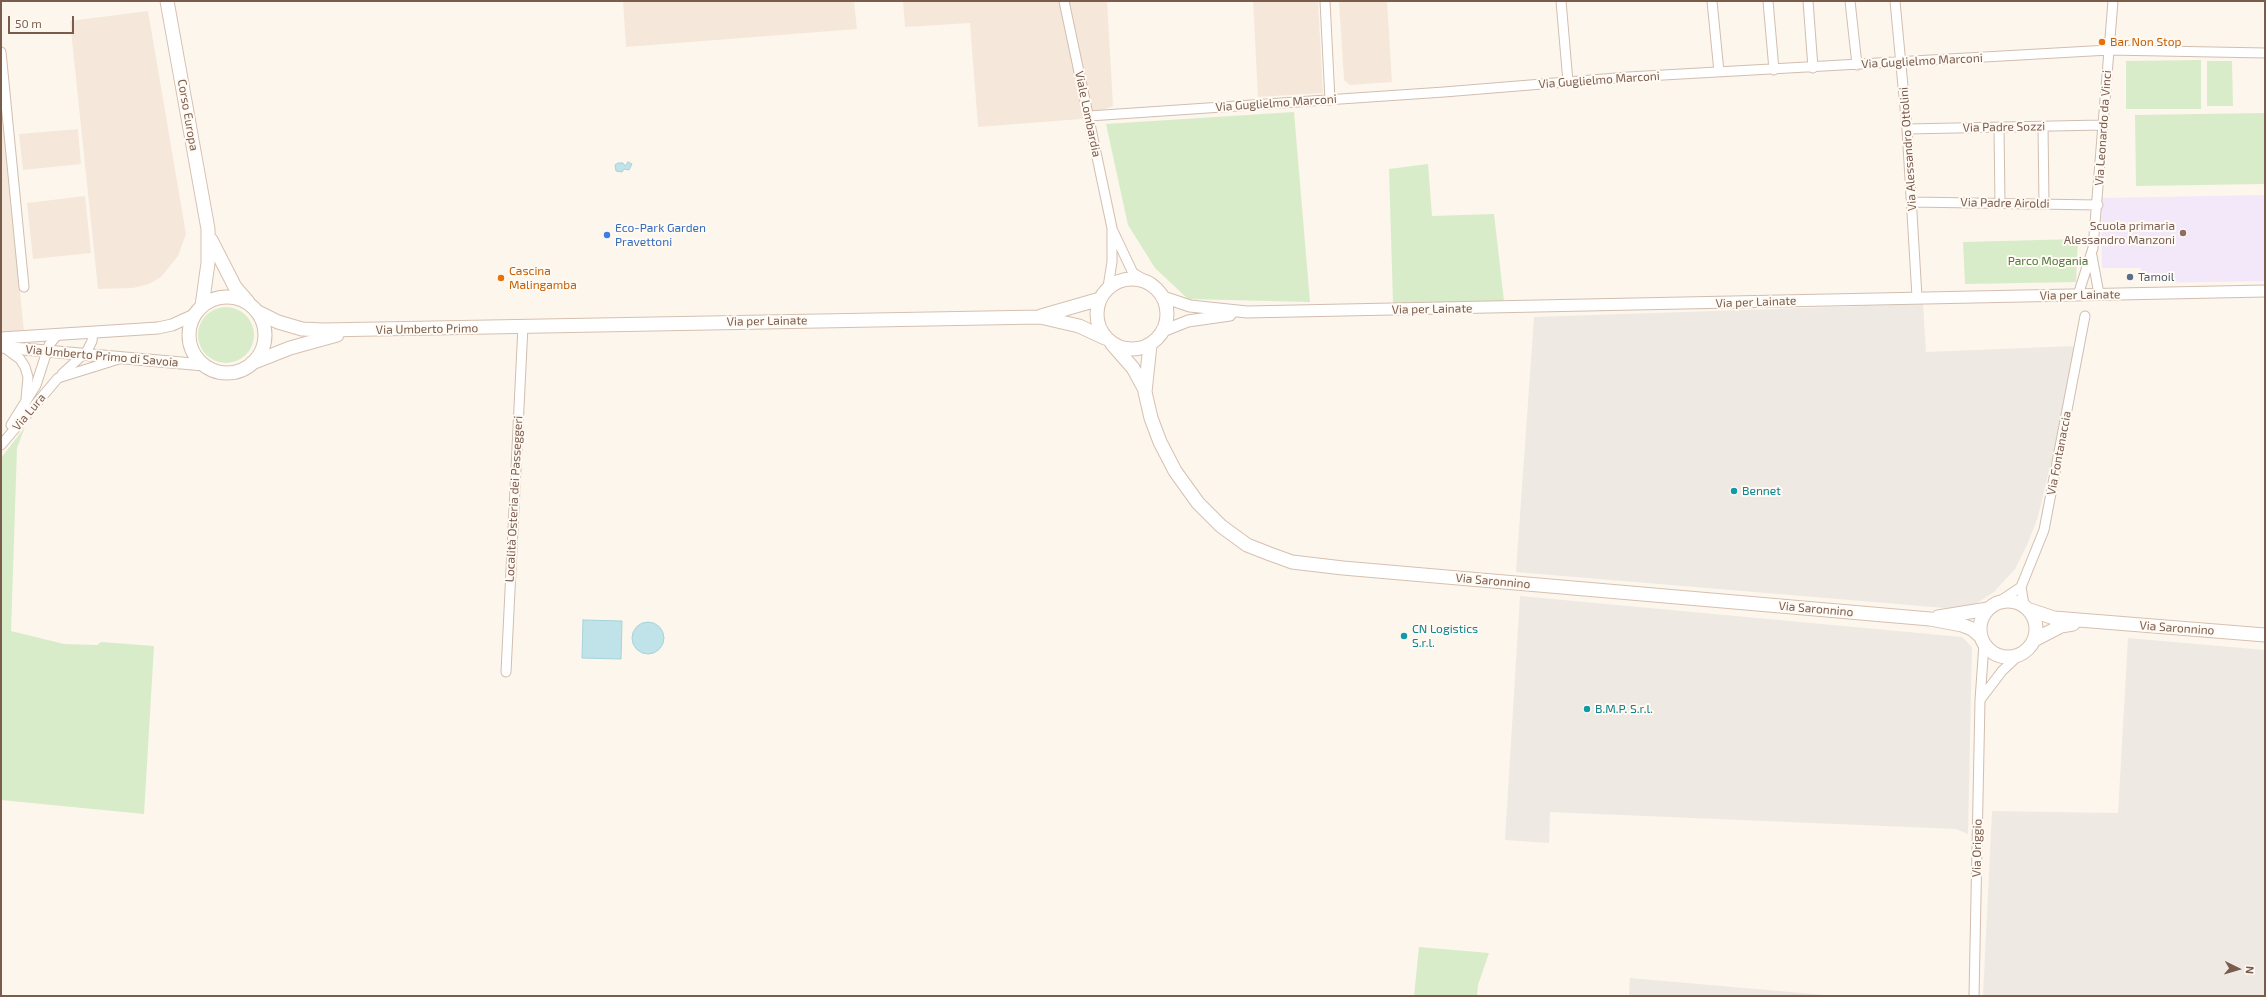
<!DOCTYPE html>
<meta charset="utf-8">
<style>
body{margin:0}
#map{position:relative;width:2266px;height:997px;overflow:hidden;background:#fdf6ec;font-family:"Exo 2",sans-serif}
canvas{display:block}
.frame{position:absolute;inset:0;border:2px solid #7a5c4d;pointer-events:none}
.north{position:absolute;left:2218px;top:949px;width:40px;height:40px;-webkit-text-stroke:3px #fffaf3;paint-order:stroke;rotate:95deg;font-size:11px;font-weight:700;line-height:16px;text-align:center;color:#7a5c4d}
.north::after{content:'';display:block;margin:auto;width:14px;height:18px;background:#7a5c4d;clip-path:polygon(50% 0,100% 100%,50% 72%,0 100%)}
.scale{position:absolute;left:8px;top:16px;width:66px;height:18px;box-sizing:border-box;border:2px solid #7a5c4d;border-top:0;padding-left:5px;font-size:12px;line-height:14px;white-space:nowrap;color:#7a5c4d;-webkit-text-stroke:3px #fffaf3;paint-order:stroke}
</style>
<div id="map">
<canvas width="2266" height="997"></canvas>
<div class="frame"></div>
<div class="north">N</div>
<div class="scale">50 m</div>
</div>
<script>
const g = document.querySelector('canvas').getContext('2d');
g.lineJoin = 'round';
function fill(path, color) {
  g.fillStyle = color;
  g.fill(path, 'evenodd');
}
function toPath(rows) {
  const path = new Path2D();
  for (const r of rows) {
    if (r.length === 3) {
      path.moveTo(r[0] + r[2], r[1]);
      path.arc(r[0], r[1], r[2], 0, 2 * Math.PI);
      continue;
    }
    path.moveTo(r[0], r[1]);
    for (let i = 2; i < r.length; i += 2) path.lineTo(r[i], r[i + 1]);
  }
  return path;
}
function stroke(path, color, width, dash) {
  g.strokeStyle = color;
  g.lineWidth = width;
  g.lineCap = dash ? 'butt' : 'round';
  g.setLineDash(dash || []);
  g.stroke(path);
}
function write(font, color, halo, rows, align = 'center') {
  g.font = font + ' "Exo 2",sans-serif';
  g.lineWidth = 4;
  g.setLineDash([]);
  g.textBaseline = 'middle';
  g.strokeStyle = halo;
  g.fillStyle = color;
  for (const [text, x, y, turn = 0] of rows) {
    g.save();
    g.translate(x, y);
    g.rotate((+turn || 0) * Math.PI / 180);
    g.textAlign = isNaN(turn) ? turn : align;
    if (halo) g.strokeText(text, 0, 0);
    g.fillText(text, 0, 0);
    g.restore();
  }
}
fill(toPath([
 [623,1,854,1,857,29,626,47],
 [903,1,1107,1,1113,106,1081,119,978,127,970,23,905,27],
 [1253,1,1318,1,1323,93,1258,97],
 [1339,1,1387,1,1392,82,1350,85,1344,80],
 [148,11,186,234,178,256,161,277,149,284,133,288,98,289,70,21],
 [1,96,24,332,1,334],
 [78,129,81,164,23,170,19,134],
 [85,196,91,253,33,259,27,203]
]), '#f5e8da');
fill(toPath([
 [1923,304,1926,352,2074,346,2063,412,2038,517,2027,545,2015,569,1994,592,1974,605,1957,609,1516,572,1534,317],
 [1520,596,1962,637,1972,647,1968,834,1956,829,1550,812,1549,843,1505,840],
 [2128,638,2265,650,2265,996,1983,996,1992,811,2118,813],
 [1630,978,1836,996,1629,996]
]), '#efe9e4');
fill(toPath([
 [2265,195,2265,281,2151,283,2140,268,2102,268,2101,198]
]), '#f3e8fa');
fill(toPath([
 [2201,60,2201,109,2126,109,2126,61],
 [2207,61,2232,61,2233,106,2207,106],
 [1294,112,1310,302,1188,299,1155,268,1128,225,1106,124],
 [2265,113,2265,184,2136,186,2135,115],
 [1428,164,1432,216,1494,214,1504,301,1393,303,1389,169],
 [2078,239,2076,282,1965,284,1963,242],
 [226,335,28],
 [25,427,17,448,11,631,64,644,97,645,101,642,154,646,144,814,1,800,1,458],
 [1419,947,1489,953,1478,985,1477,996,1414,996]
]), '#d8ecc9');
const water = toPath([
 [628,162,632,164,629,170,624,169,622,172,616,171,615,165,618,163,623,163,625,166,628,162],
 [583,620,622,621,621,659,582,658,583,620],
 [648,638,16]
]);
fill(water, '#bfe3e8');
stroke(water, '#a5d3da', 1);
const minor = toPath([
 [1064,1,1112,228,1112,262,1108,287],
 [1325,1,1330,100],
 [1561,1,1568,82],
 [1712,1,1719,72],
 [1768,1,1774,70],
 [1808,1,1813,68],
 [1850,1,1857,65],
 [1895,1,1907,129,1917,297],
 [1,52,24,287],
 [1089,116,1444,92,1628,77,2109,50,2265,53],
 [2043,126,2044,204],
 [1999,127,2000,203],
 [1907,129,2102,125],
 [1912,202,2098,205],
 [1113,231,1133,273,1150,283],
 [2092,256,2099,294],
 [2078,295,2093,248,2113,1],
 [5,348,20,359,25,367,28,377,26,399],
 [62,374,87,351,92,341,93,332],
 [11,425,36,385,49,345,58,334],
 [1,445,58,378,119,359],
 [2000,601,2021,587],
 [2024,605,2021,587,2044,530,2085,316],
 [506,672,523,326],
 [1980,700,2002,671,2019,655],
 [1974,996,1980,700,1984,644]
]);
const tertiary = toPath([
 [1163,297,1190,306,1247,312,2265,291],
 [1163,331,1188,321,1230,315],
 [1,338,158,328,172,325,194,315],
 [1,347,204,365]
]);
const secondary = toPath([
 [167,1,208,229,208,263,202,306],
 [211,240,235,287,248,302],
 [1132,314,35],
 [227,335,38],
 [258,312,278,322,302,329,323,330,1040,317,1079,326,1105,338],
 [1041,316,1100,299],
 [1112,344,1133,368,1145,390],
 [1150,345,1145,392,1151,418,1160,442,1175,471,1198,503,1221,526,1247,545,1270,554,1292,562,1343,568,1930,619,1962,625,1972,629,1981,637],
 [252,363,290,348,337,335],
 [2008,629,28],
 [2030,610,2054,618,2265,635],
 [1938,617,1988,609],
 [2034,640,2061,626,2073,624]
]);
stroke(minor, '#d1beb0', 11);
stroke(tertiary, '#d1beb0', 13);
stroke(secondary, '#d6c0b0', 15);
stroke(minor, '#fff', 9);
stroke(tertiary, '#fff', 11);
stroke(secondary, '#fff', 13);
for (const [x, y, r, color] of [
 [2102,42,4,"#e8710a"],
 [2183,233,4,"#8d6e63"],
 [607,235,4,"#3f7fe0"],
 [2130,277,4,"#5c6f8a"],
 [501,278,4,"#e8710a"],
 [1734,491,4,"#0f9aa8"],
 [1404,636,4,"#0f9aa8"],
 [1587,709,4,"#0f9aa8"]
]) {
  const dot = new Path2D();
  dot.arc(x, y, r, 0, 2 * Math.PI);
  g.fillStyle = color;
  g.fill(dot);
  stroke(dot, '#fffaf3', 1.5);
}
write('12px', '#c56008', '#fffaf3', [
 ["Bar Non Stop",2110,42],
 ["Cascina",509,271],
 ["Malingamba",509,285]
], 'left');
write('12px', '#7a5c4d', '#fffaf3', [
 ["Via Guglielmo Marconi",1922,61,-3],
 ["Via Guglielmo Marconi",1599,80,-4],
 ["Via Guglielmo Marconi",1276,103,-4],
 ["Viale Lombardia",1088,114,78],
 ["Corso Europa",188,115,80],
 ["Via Padre Sozzi",2004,127,-1],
 ["Via Leonardo da Vinci",2103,128,-86],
 ["Via Alessandro Ottolini",1908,149,-94],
 ["Via Padre Airoldi",2005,203,1],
 ["Via per Lainate",2080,295,-1],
 ["Via per Lainate",1756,302,-2],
 ["Via per Lainate",1432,309,-1],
 ["Via per Lainate",767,321,-1],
 ["Via Umberto Primo",427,329,-1],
 ["Via Umberto Primo di Savoia",102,356,5],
 ["Via Lura",29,412,-50],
 ["Via Fontanaccia",2059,453,-79],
 ["Località Osteria dei Passeggeri",514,499,-87],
 ["Via Saronnino",1493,581,5],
 ["Via Saronnino",1816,609,5],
 ["Via Saronnino",2177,628,4],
 ["Via Origgio",1977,848,-89]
]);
write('12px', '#785e54', '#fffaf3', [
 ["Scuola primaria",2175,226],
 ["Alessandro Manzoni",2175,240]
], 'right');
write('12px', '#366cbe', '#fffaf3', [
 ["Eco-Park Garden",615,228],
 ["Pravettoni",615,242]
], 'left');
write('12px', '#537a41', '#fffaf3', [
 ["Parco Mogania",2048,261]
]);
write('12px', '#4e5e75', '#fffaf3', [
 ["Tamoil",2138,277]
], 'left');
write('12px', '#0d838f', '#fffaf3', [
 ["Bennet",1742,491],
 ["CN Logistics",1412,629],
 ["S.r.l.",1412,643],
 ["B.M.P. S.r.l.",1595,709]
], 'left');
</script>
